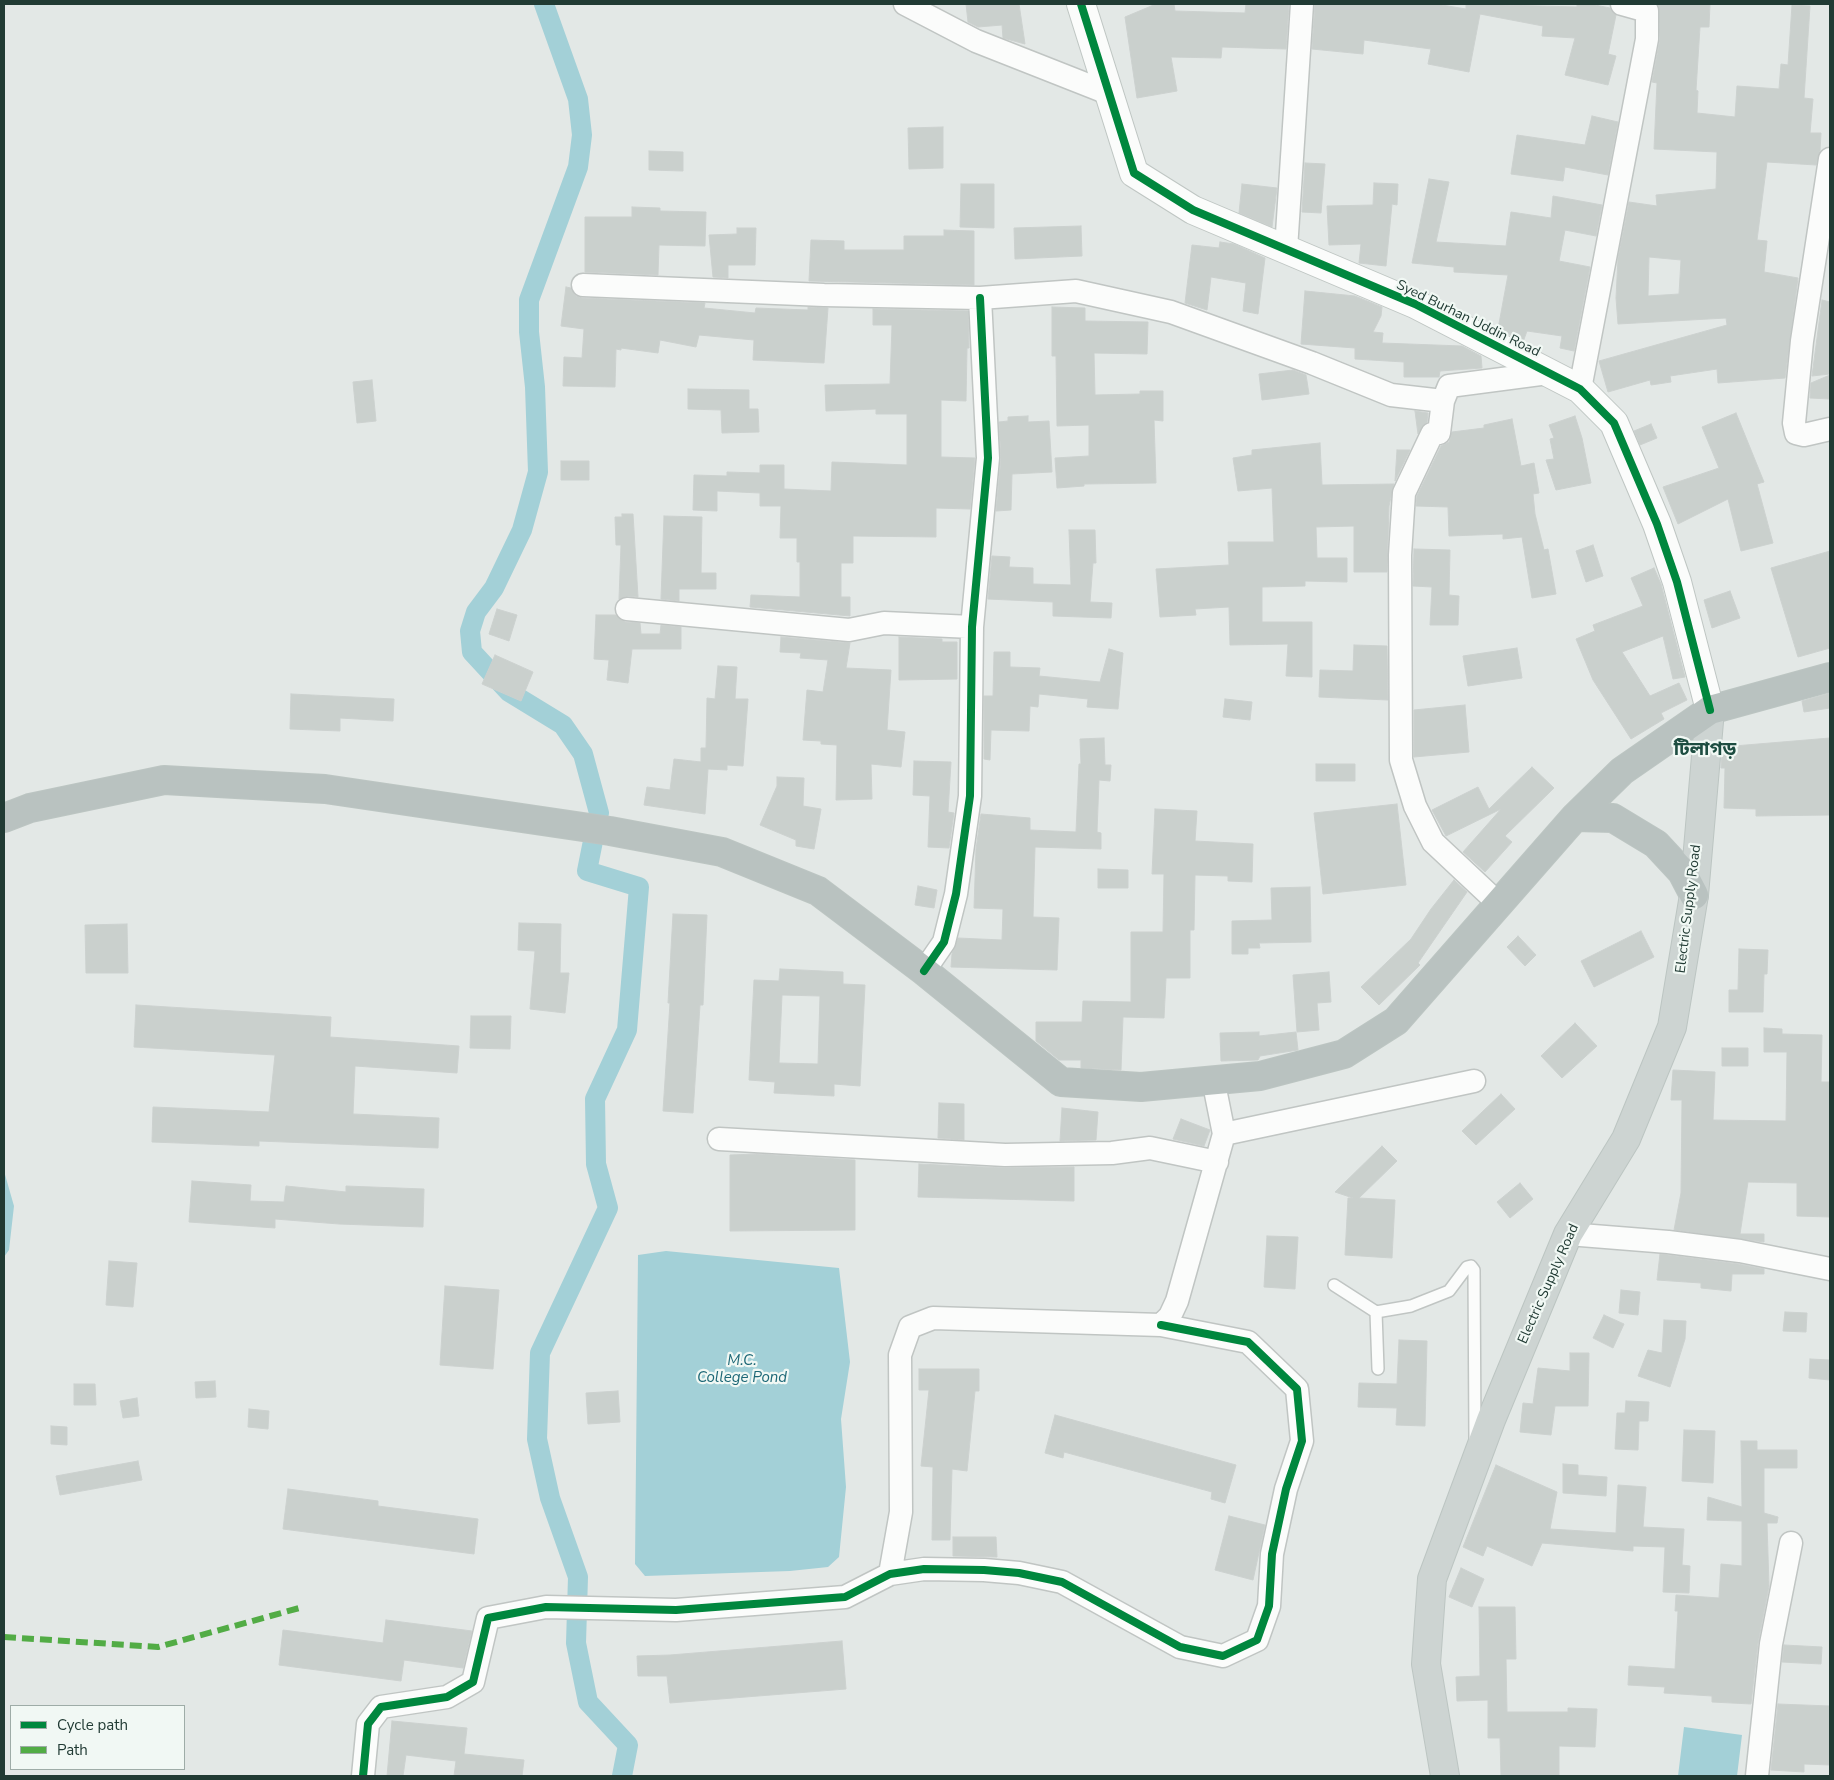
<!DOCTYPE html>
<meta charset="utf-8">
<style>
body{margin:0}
#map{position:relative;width:1834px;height:1780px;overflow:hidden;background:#e3e8e6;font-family:"Nunito Sans",sans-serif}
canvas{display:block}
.frame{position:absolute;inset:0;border:5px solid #213b34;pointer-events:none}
.legend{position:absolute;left:10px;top:1705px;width:175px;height:65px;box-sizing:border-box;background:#f1f8f4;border:1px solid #9eaca7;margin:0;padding:6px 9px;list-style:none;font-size:15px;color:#213b34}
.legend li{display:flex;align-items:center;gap:10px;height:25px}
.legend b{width:25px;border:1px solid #9eaca7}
</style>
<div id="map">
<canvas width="1834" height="1780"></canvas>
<div class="frame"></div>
<ul class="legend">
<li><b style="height:6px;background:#00873e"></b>Cycle path</li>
<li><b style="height:6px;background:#52ac45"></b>Path</li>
</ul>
</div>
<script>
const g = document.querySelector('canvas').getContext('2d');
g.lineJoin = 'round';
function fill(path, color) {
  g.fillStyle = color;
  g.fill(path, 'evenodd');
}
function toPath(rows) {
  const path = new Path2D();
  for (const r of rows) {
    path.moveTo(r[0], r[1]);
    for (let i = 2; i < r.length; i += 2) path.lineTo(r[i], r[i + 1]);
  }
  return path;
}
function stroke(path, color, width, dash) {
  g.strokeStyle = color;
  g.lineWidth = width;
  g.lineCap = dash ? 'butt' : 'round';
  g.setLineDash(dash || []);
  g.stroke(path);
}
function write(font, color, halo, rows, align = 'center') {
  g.font = font + ' "Nunito Sans","Noto Sans Bengali",sans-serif';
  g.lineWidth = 4.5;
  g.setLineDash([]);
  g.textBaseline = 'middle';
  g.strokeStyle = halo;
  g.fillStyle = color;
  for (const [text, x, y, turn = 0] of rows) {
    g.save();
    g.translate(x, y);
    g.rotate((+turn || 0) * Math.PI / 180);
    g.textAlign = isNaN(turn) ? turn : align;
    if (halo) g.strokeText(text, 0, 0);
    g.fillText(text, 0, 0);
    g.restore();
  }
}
fill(toPath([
 [4,1171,14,1206,9,1250,4,1257],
 [666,1251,839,1268,850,1362,841,1419,846,1487,839,1557,828,1567,790,1571,645,1576,635,1564,638,1255],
 [1684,1727,1742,1735,1737,1776,1678,1776]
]), '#a3d0d7');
stroke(toPath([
 [544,4,578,99,582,135,578,167,529,300,529,332,535,387,538,472,522,530,494,588,476,612,470,631,472,652,509,692,563,725,583,754,599,813],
 [593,841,587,871,639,887,627,1030,595,1099,596,1164,608,1208,540,1353,537,1439,550,1498,578,1577,576,1643,588,1702,628,1745,622,1776]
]), '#a3d0d7', 20);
const building = toPath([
 [966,4,1019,4,1025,44,1003,38,1002,25,978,27,968,22,966,4],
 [1156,4,1174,4,1175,11,1245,13,1246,4,1289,4,1286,49,1222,47,1221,58,1171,57,1177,91,1137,98,1125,17,1156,4],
 [1315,4,1436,4,1466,9,1466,4,1577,7,1577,4,1590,4,1610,8,1616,15,1608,54,1616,56,1608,85,1565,75,1575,38,1542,36,1543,26,1480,14,1469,72,1428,64,1431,49,1364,40,1363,54,1312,49,1315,4],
 [1658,4,1710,4,1709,27,1700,27,1696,90,1698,91,1697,113,1735,117,1737,86,1779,89,1781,64,1788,65,1792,5,1810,6,1804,98,1813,99,1810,133,1821,133,1820,151,1816,165,1767,162,1757,240,1767,241,1764,272,1798,278,1785,378,1718,383,1717,369,1670,376,1671,382,1651,385,1650,380,1608,392,1599,361,1727,325,1726,318,1618,324,1616,298,1618,258,1629,202,1657,206,1656,195,1716,189,1717,152,1654,149,1657,83,1652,82,1660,39,1658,4],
 [1649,257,1681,260,1679,294,1648,296,1649,257],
 [1592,116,1618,122,1608,175,1565,167,1563,181,1511,174,1517,135,1585,145,1592,116],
 [943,127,943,168,909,169,908,128,943,127],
 [649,151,683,152,683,171,649,170,649,151],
 [1305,163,1325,164,1321,213,1302,212,1305,163],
 [1429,179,1449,182,1436,242,1506,246,1511,212,1551,218,1553,196,1602,205,1596,236,1565,230,1559,261,1590,267,1574,351,1560,348,1562,336,1527,331,1523,342,1498,329,1508,275,1454,272,1454,267,1412,263,1429,179],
 [1374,183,1398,184,1397,205,1392,204,1386,266,1359,263,1361,244,1329,245,1327,206,1373,205,1374,183],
 [961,184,994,184,994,228,960,227,961,184],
 [1242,184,1277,188,1272,227,1239,213,1242,184],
 [632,207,660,208,660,211,706,212,705,246,659,245,658,275,585,272,585,217,632,217,632,207],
 [1081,226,1082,256,1015,259,1014,228,1081,226],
 [737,228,756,228,755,265,728,265,728,278,713,277,709,235,737,234,737,228],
 [944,230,974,231,974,285,809,281,811,240,844,241,844,250,904,250,904,236,944,236,944,230],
 [1220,242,1234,244,1265,258,1258,314,1243,311,1246,283,1211,277,1207,310,1185,303,1192,245,1219,248,1220,242],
 [566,287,571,288,576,296,582,298,705,303,704,308,755,313,756,308,808,310,808,307,828,308,824,363,753,360,754,340,699,335,696,347,660,340,658,353,621,348,621,350,616,349,615,387,563,386,564,357,582,358,584,329,561,326,566,287],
 [1305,291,1355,296,1382,307,1381,316,1373,332,1383,333,1382,343,1462,346,1481,356,1482,368,1440,371,1439,377,1404,377,1404,362,1355,359,1355,348,1301,344,1305,291],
 [1822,300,1830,302,1830,374,1812,376,1822,300],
 [1052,307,1085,308,1085,321,1148,322,1147,354,1094,353,1095,395,1140,394,1140,391,1163,391,1163,421,1154,420,1156,483,1084,484,1084,486,1057,488,1055,458,1089,456,1089,425,1057,426,1056,356,1052,356,1052,307],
 [873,309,968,311,969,348,967,348,966,401,941,400,941,457,975,458,970,509,936,508,936,537,853,536,853,563,841,563,841,597,850,597,850,616,750,607,751,595,800,597,800,562,797,562,797,538,780,538,781,506,760,506,760,493,717,491,717,511,693,510,694,475,727,476,727,472,760,473,760,465,784,465,784,489,831,491,832,462,907,465,907,414,876,414,876,409,826,411,825,385,890,384,892,325,873,325,873,309],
 [1293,370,1306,375,1309,394,1262,400,1259,374,1293,370],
 [1830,375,1830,399,1810,398,1811,383,1830,375],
 [372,380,376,421,357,423,353,382,372,380],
 [688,389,749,390,749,409,758,409,759,432,722,433,721,410,688,409,688,389],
 [1415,411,1428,413,1427,422,1418,434,1415,411],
 [1736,413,1764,482,1757,484,1773,543,1741,551,1728,499,1678,524,1663,487,1719,468,1702,427,1736,413],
 [1028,416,1028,422,1049,421,1052,472,1012,474,1011,510,996,511,1001,459,999,422,1008,421,1008,417,1028,416],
 [1575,416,1582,438,1591,483,1556,490,1546,460,1554,459,1550,439,1554,438,1549,425,1575,416],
 [1512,419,1521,466,1534,463,1539,493,1533,494,1535,514,1544,550,1548,549,1556,594,1532,598,1522,537,1503,539,1503,534,1449,536,1448,507,1416,506,1417,496,1441,446,1449,442,1452,432,1484,428,1484,425,1512,419],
 [1651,424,1657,438,1640,445,1634,431,1651,424],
 [1320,443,1322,485,1394,484,1389,506,1387,572,1354,572,1354,526,1316,527,1317,558,1347,558,1347,582,1305,581,1305,586,1262,587,1262,622,1312,622,1312,677,1286,676,1288,644,1230,645,1229,607,1195,609,1196,615,1160,617,1156,569,1229,565,1228,542,1274,542,1272,488,1238,491,1233,458,1252,455,1252,450,1320,443],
 [1397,450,1410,450,1395,481,1397,450],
 [561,461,589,461,589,480,561,480,561,461],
 [622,514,633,514,638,597,628,596,619,599,621,545,616,545,615,517,622,517,622,514],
 [664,516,702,517,701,573,716,573,716,589,679,589,679,601,661,599,664,516],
 [1069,530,1095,530,1096,563,1093,563,1090,602,1112,603,1111,618,1053,616,1053,602,988,599,992,556,1010,557,1009,567,1033,568,1033,584,1071,585,1069,530],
 [1593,545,1603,576,1586,582,1576,551,1593,545],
 [1414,549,1450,550,1449,595,1459,596,1458,625,1430,625,1432,587,1413,586,1414,549],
 [1830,551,1830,648,1798,657,1771,568,1830,551],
 [1654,568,1661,584,1685,677,1673,679,1663,636,1622,652,1650,696,1679,683,1687,700,1661,713,1664,719,1631,739,1593,680,1576,639,1595,631,1593,625,1643,606,1631,578,1654,568],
 [1730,591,1740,618,1712,628,1704,600,1730,591],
 [497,609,517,615,509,641,489,634,497,609],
 [596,615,616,615,625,622,640,623,641,634,660,634,661,625,681,627,681,649,632,649,628,683,607,680,609,660,594,659,596,615],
 [781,637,850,643,846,668,891,670,887,730,905,732,901,767,871,764,872,799,836,800,837,745,821,744,821,741,803,740,807,690,823,692,828,660,800,658,801,653,780,652,781,637],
 [899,637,942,639,942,642,957,642,957,679,899,680,899,637],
 [1354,645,1387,646,1388,700,1319,697,1320,670,1353,671,1354,645],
 [1517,648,1522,678,1468,686,1463,656,1517,648],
 [1109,649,1123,653,1118,709,1087,707,1088,699,1039,694,1038,707,1030,706,1029,731,991,730,990,760,984,759,984,696,993,696,994,652,1010,652,1010,667,1040,668,1039,676,1100,682,1109,649],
 [495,655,533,672,521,701,482,684,495,655],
 [718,666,737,667,735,699,748,699,743,766,727,765,727,770,708,769,705,814,644,805,647,787,670,790,674,759,701,762,701,748,706,748,707,698,715,699,718,666],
 [1830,693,1830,708,1804,712,1802,701,1830,693],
 [291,694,394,699,393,721,340,718,340,731,290,729,291,694],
 [1225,699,1252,702,1250,720,1223,717,1225,699],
 [1465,705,1469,752,1414,757,1414,710,1465,705],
 [1104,738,1105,765,1111,765,1110,781,1099,780,1097,832,1101,833,1101,849,1035,847,1033,917,1059,918,1057,970,951,967,952,954,958,938,1002,940,1003,909,974,908,976,849,981,814,1030,818,1030,830,1076,832,1079,764,1081,764,1080,739,1104,738],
 [1830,738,1830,815,1756,816,1756,809,1724,808,1725,768,1721,768,1722,747,1830,738],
 [914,761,951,762,948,812,954,813,949,848,928,847,930,796,913,795,914,761],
 [1316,764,1355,764,1355,781,1316,781,1316,764],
 [1532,767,1554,788,1505,836,1512,842,1485,872,1463,852,1501,809,1446,836,1432,810,1478,787,1489,809,1532,767],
 [777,777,804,778,803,806,821,809,814,849,796,846,796,840,760,825,777,786,777,777],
 [1397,804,1406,885,1323,894,1314,813,1397,804],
 [1155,809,1197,811,1195,841,1253,844,1252,882,1228,881,1228,876,1195,875,1194,930,1190,930,1190,978,1166,978,1164,1018,1123,1017,1121,1070,1081,1068,1081,1060,1059,1060,1036,1041,1036,1022,1082,1022,1083,1001,1131,1002,1131,932,1163,932,1164,874,1152,874,1155,809],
 [1098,869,1128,870,1128,888,1098,888,1098,869],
 [1454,880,1467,892,1418,963,1420,965,1379,1005,1361,987,1411,939,1431,909,1454,880],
 [918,886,937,890,934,908,915,905,918,886],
 [1310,887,1311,942,1259,943,1260,948,1248,948,1248,954,1232,954,1232,921,1272,920,1271,888,1310,887],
 [673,914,707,915,703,1005,700,1005,693,1113,663,1111,670,1003,668,1003,673,914],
 [519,923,561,924,560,973,569,973,565,1013,530,1009,535,951,518,950,519,923],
 [127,924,128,973,86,973,85,925,127,924],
 [1641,931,1654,957,1594,987,1581,961,1641,931],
 [1518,936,1536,955,1525,966,1507,947,1518,936],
 [1739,949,1768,950,1767,974,1764,974,1763,1012,1729,1012,1729,990,1738,990,1739,949],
 [780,969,843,972,843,984,865,985,860,1086,834,1084,834,1096,774,1093,775,1082,749,1080,754,980,779,981,780,969],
 [782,995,820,996,818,1064,779,1063,782,995],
 [1329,972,1331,1002,1317,1003,1319,1030,1297,1032,1293,975,1329,972],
 [136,1005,331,1017,330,1037,459,1046,457,1073,355,1066,353,1114,439,1118,438,1148,259,1141,259,1146,152,1142,153,1107,269,1112,275,1055,134,1047,136,1005],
 [471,1016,511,1016,510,1049,470,1048,471,1016],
 [1575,1023,1597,1046,1562,1078,1541,1056,1575,1023],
 [1764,1028,1782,1029,1782,1034,1822,1035,1821,1082,1830,1082,1830,1217,1797,1216,1797,1183,1748,1182,1740,1234,1764,1234,1764,1242,1674,1230,1681,1193,1682,1100,1671,1100,1673,1070,1715,1072,1713,1120,1786,1121,1787,1052,1764,1052,1764,1028],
 [1259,1032,1259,1036,1296,1032,1298,1050,1260,1056,1258,1060,1221,1061,1220,1033,1259,1032],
 [1722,1048,1748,1048,1748,1066,1722,1066,1722,1048],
 [1501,1094,1515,1109,1476,1145,1462,1131,1501,1094],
 [939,1103,964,1104,964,1140,938,1138,939,1103],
 [1062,1108,1098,1112,1096,1140,1060,1141,1062,1108],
 [1181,1119,1210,1130,1204,1146,1173,1139,1181,1119],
 [1382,1146,1397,1161,1359,1198,1395,1200,1392,1258,1345,1255,1348,1198,1353,1198,1335,1192,1382,1146],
 [757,1154,855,1160,855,1230,730,1231,730,1155,757,1154],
 [919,1164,1004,1168,1074,1167,1074,1201,918,1197,919,1164],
 [192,1181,251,1185,250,1201,284,1202,286,1186,346,1192,346,1186,424,1189,423,1227,339,1224,275,1219,275,1228,189,1222,192,1181],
 [1520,1183,1533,1199,1510,1218,1497,1202,1520,1183],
 [1267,1236,1298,1237,1295,1289,1264,1287,1267,1236],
 [1660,1254,1738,1264,1764,1269,1764,1274,1732,1274,1731,1291,1701,1288,1701,1283,1657,1280,1660,1254],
 [109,1261,137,1263,133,1307,106,1305,109,1261],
 [445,1286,499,1290,493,1369,440,1365,445,1286],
 [1621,1290,1640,1292,1638,1315,1619,1313,1621,1290],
 [1785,1312,1807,1313,1806,1332,1783,1331,1785,1312],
 [1604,1315,1624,1324,1613,1348,1593,1338,1604,1315],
 [1664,1320,1686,1321,1685,1339,1670,1387,1638,1376,1648,1350,1662,1353,1664,1320],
 [1399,1340,1427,1341,1425,1426,1396,1425,1397,1408,1358,1407,1359,1383,1397,1384,1399,1340],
 [1570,1353,1589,1353,1588,1406,1555,1406,1551,1435,1520,1432,1523,1403,1533,1404,1538,1368,1570,1371,1570,1353],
 [1810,1359,1830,1360,1830,1380,1809,1378,1810,1359],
 [919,1369,979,1369,979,1391,975,1391,967,1471,952,1469,950,1540,932,1540,933,1467,921,1466,929,1390,919,1390,919,1369],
 [215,1381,216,1397,196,1398,195,1382,215,1381],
 [74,1384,95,1384,96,1405,74,1405,74,1384],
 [618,1391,620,1422,588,1424,586,1393,618,1391],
 [137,1398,139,1416,123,1418,120,1401,137,1398],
 [1626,1401,1649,1402,1648,1421,1639,1421,1638,1450,1615,1449,1617,1413,1625,1413,1626,1401],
 [249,1409,269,1411,268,1429,248,1427,249,1409],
 [1055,1415,1236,1465,1225,1503,1211,1499,1212,1492,1064,1452,1063,1458,1045,1453,1055,1415],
 [51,1426,67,1427,67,1445,51,1444,51,1426],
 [1684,1430,1715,1431,1713,1483,1682,1481,1684,1430],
 [1741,1441,1757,1441,1757,1450,1797,1450,1797,1468,1764,1468,1764,1513,1778,1517,1777,1523,1767,1523,1769,1586,1758,1643,1751,1704,1712,1702,1712,1696,1664,1693,1665,1687,1628,1685,1629,1666,1675,1669,1678,1611,1675,1611,1676,1595,1719,1598,1721,1564,1742,1566,1742,1521,1707,1520,1708,1497,1742,1507,1741,1441],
 [138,1461,142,1480,60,1495,56,1476,138,1461],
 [1563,1464,1578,1465,1578,1475,1607,1477,1606,1496,1563,1493,1563,1464],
 [1496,1465,1557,1492,1550,1529,1616,1533,1618,1485,1646,1487,1643,1527,1684,1529,1682,1565,1690,1566,1689,1593,1663,1592,1665,1547,1633,1546,1633,1551,1542,1543,1532,1566,1487,1546,1483,1556,1463,1547,1496,1465],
 [288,1489,378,1501,378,1506,478,1519,474,1554,283,1529,288,1489],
 [1229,1516,1265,1525,1253,1580,1215,1570,1229,1516],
 [953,1537,996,1537,997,1557,953,1556,953,1537],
 [1461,1568,1484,1579,1472,1607,1449,1597,1461,1568],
 [1479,1607,1515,1607,1516,1659,1506,1659,1507,1712,1568,1712,1568,1708,1597,1709,1595,1747,1559,1746,1559,1776,1501,1776,1500,1738,1488,1738,1488,1700,1457,1701,1456,1677,1480,1676,1479,1607],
 [386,1620,472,1631,463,1668,404,1660,401,1681,279,1665,283,1630,383,1643,386,1620],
 [842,1641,846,1689,670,1703,667,1676,638,1676,637,1656,670,1655,842,1641],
 [1784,1645,1822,1647,1821,1664,1782,1662,1784,1645],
 [1778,1704,1830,1706,1830,1765,1804,1764,1804,1772,1771,1770,1778,1704],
 [392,1721,467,1728,464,1754,524,1760,522,1776,454,1776,456,1761,406,1755,403,1776,387,1776,392,1721]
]);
fill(building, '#cad0cd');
stroke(building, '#ccd1cf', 1);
const lane = toPath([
 [1334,1285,1376,1312,1378,1369],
 [1376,1312,1411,1306,1449,1291,1467,1267,1471,1266,1474,1270,1475,1439]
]);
const street = toPath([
 [905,4,976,41,1108,93],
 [1622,4,1647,11],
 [1830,159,1802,341,1794,423,1796,433,1804,435,1830,429],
 [1286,249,1302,4],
 [583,285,824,295,980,298,1076,291,1171,312,1312,363,1391,395,1443,401,1449,386,1548,373],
 [1580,389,1647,39,1647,11,1644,4],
 [1443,401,1439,433,1432,434,1404,493,1400,555,1401,760,1415,806,1433,842,1498,903],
 [627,609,849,630,884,623,972,627],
 [924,971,944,942,956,894,970,796,972,627,988,458,980,298],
 [1224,1134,1474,1081],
 [719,1139,1005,1155,1112,1153,1150,1148,1217,1162],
 [1568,1234,1668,1242,1740,1251,1830,1269],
 [890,1574,901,1512,900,1355,910,1327,933,1318,1161,1325,1170,1316,1177,1301,1224,1134,1213,1079],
 [363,1776,368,1724,381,1707,447,1697,473,1682,488,1618,546,1607,676,1610,845,1597,890,1574,924,1569,984,1570,1019,1573,1062,1582,1180,1647,1223,1656,1257,1640,1269,1606,1272,1554,1286,1489,1302,1441,1297,1389,1248,1342,1161,1325],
 [1757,1776,1771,1644,1791,1543]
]);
const secondary = toPath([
 [1081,4,1134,173,1193,210,1415,304,1580,389,1614,423,1657,524,1677,582,1710,710]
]);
const primary = toPath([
 [1445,1776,1426,1664,1432,1579,1491,1420,1568,1234,1626,1139,1672,1027,1694,895,1710,710]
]);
const highway = toPath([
 [1575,817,1613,818,1656,844,1682,872,1694,895],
 [4,818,30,808,164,780,325,789,610,831,722,852,818,891,924,971,1061,1082,1141,1087,1260,1076,1344,1054,1396,1021,1575,817,1622,771,1710,710,1830,677]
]);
stroke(lane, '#c0c5c3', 14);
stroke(street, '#c0c5c3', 25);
stroke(secondary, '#bfc6c3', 30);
stroke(primary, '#bcc5c2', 30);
stroke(highway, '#bcc5c2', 30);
stroke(lane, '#fbfcfb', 11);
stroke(street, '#fbfcfb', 22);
stroke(secondary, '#fbfcfb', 28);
stroke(primary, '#cdd4d2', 28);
stroke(highway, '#b9c2c0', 28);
stroke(toPath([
 [4,1637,158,1647,303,1607]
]), '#52ac45', 6, [12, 6]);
stroke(toPath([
 [1081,4,1134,173,1193,210,1415,304,1580,389,1614,423,1657,524,1677,582,1710,710],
 [924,971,944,942,956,894,970,796,972,627,988,458,980,298],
 [363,1776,368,1724,381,1707,447,1697,473,1682,488,1618,546,1607,676,1610,845,1597,890,1574,924,1569,984,1570,1019,1573,1062,1582,1180,1647,1223,1656,1257,1640,1269,1606,1272,1554,1286,1489,1302,1441,1297,1389,1248,1342,1161,1325]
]), '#00873e', 8);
write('14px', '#213b34', '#f1f8f4', [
 ["Syed Burhan Uddin Road",1468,319,26],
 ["Electric Supply Road",1689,909,-83],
 ["Electric Supply Road",1549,1284,-66]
]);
write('italic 15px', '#1c6776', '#f1f8f4', [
 ["M.C.",742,1361],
 ["College Pond",742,1378]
]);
write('bold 19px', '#1d4d41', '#f1f8f4', [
 ["টিলাগড়",1705,750]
]);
</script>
